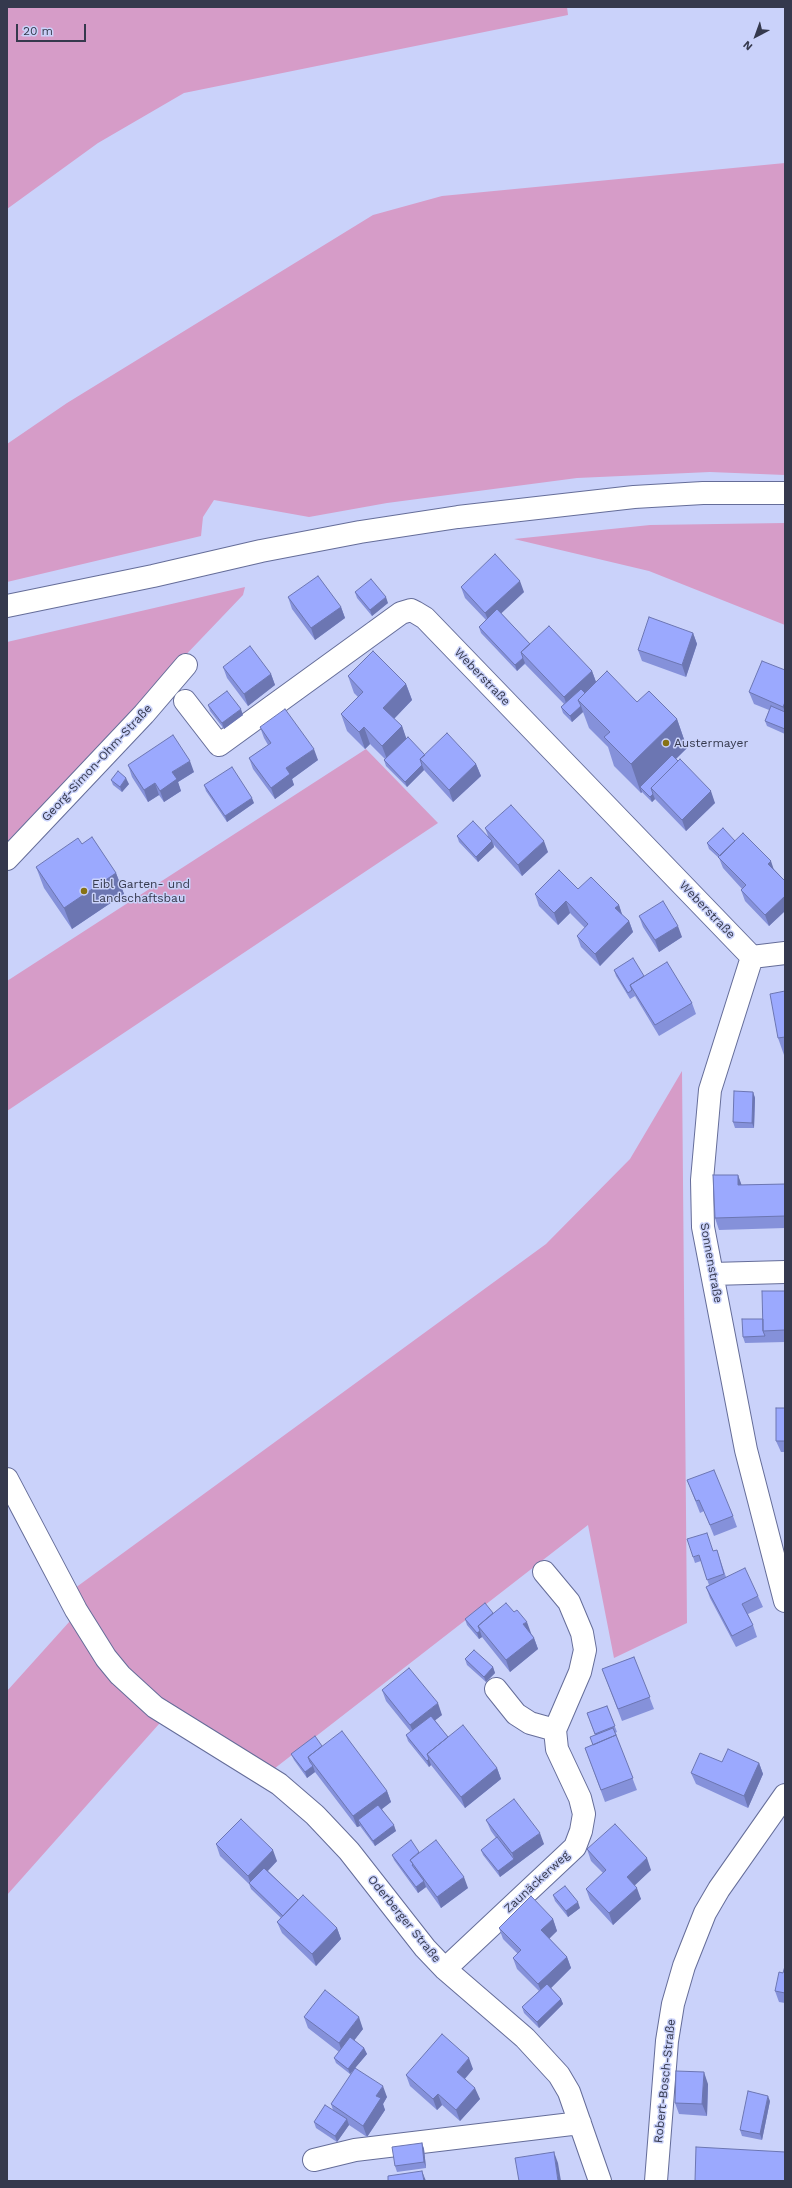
<!DOCTYPE html>
<meta charset="utf-8">
<style>
body{margin:0}
#map{position:relative;width:792px;height:2188px;overflow:hidden;background:#cad2fa;font-family:"Work Sans",sans-serif}
canvas{display:block}
.frame{position:absolute;inset:0;border:8px solid #35394d;pointer-events:none}
.north{position:absolute;left:736px;top:16px;width:40px;height:40px;-webkit-text-stroke:3px #cad2fa;paint-order:stroke;rotate:221deg;font-size:11px;font-weight:700;line-height:16px;text-align:center;color:#35394d}
.north::after{content:'';display:block;margin:auto;width:14px;height:18px;background:#35394d;clip-path:polygon(50% 0,100% 100%,50% 72%,0 100%)}
.scale{position:absolute;left:16px;top:24px;width:70px;height:18px;box-sizing:border-box;border:2px solid #35394d;border-top:0;padding-left:5px;font-size:12px;line-height:14px;white-space:nowrap;color:#35394d;-webkit-text-stroke:3px #cad2fa;paint-order:stroke}
</style>
<div id="map">
<canvas width="792" height="2188"></canvas>
<div class="frame"></div>
<div class="north">N</div>
<div class="scale">20 m</div>
</div>
<script>
const g = document.querySelector('canvas').getContext('2d');
g.lineJoin = 'round';
function fill(path, color) {
  g.fillStyle = color;
  g.fill(path, 'evenodd');
}
function toPath(rows) {
  const path = new Path2D();
  for (const r of rows) {
    path.moveTo(r[0], r[1]);
    for (let i = 2; i < r.length; i += 2) path.lineTo(r[i], r[i + 1]);
  }
  return path;
}
function stroke(path, color, width, dash) {
  g.strokeStyle = color;
  g.lineWidth = width;
  g.lineCap = dash ? 'butt' : 'round';
  g.setLineDash(dash || []);
  g.stroke(path);
}
function write(font, color, halo, rows, align = 'center') {
  g.font = font + ' "Work Sans",sans-serif';
  g.lineWidth = 3;
  g.setLineDash([]);
  g.textBaseline = 'middle';
  g.strokeStyle = halo;
  g.fillStyle = color;
  for (const [text, x, y, turn = 0] of rows) {
    g.save();
    g.translate(x, y);
    g.rotate((+turn || 0) * Math.PI / 180);
    g.textAlign = isNaN(turn) ? turn : align;
    if (halo) g.strokeText(text, 0, 0);
    g.fillText(text, 0, 0);
    g.restore();
  }
}
fill(toPath([
 [7,7,567,7,568,15,184,93,98,143,7,209],
 [785,163,785,475,710,472,577,478,387,503,309,517,214,500,203,517,201,536,7,582,7,444,67,403,373,215,442,196],
 [785,523,785,625,649,571,514,539,650,525],
 [245,587,243,595,7,842,7,642],
 [366,749,438,823,7,1111,7,981],
 [682,1071,687,1623,614,1658,588,1525,270,1772,132,1678,71,1591,546,1244,630,1159],
 [79,1611,167,1715,7,1895,7,1691]
]), '#d69cc8');
const minor = toPath([
 [185,701,219,745,401,613,411,610,415,612,425,618,752,957],
 [7,859,144,714,186,665],
 [785,953,752,957,710,1090,702,1180,703,1227,746,1450,785,1601],
 [712,1274,785,1272],
 [7,1479,76,1610,106,1658,120,1675,155,1707,279,1784,315,1815,349,1851,425,1948,445,1969,525,2038,559,2075,569,2092,600,2181],
 [496,1689,516,1714,530,1723,555,1730],
 [445,1969,575,1847,581,1831,584,1814,580,1798,557,1749,555,1730,580,1672,585,1650,582,1633,569,1602,544,1572],
 [314,2160,355,2150,580,2123]
]);
const tertiary = toPath([
 [7,606,153,576,261,551,360,532,458,517,634,497,703,493,785,493]
]);
const secondary = toPath([
 [656,2181,667,2041,673,2004,684,1966,705,1913,719,1889,785,1795]
]);
stroke(minor, '#656d99', 24);
stroke(tertiary, '#656d99', 24);
stroke(secondary, '#656d99', 24);
stroke(minor, '#fff', 22);
stroke(tertiary, '#fff', 22);
stroke(secondary, '#fff', 22);
fill(toPath([
 [461,587,524,592,501,613,530,644,592,671,596,682,584,693,585,693,637,702,677,719,687,748,676,759,715,803,686,831,655,799,652,802,642,792,641,793,614,766,608,747,589,728,583,712,572,722,563,713,561,707,564,704,525,664,517,671,481,633,479,627,486,620,465,598],
 [355,592,388,603,372,616,357,598],
 [288,597,341,607,345,618,315,640,292,609],
 [693,633,697,644,686,677,642,661,638,650],
 [223,667,271,674,275,685,248,706,227,678],
 [785,670,785,734,767,726,765,721,769,710,754,704,749,692],
 [348,676,406,684,412,700,394,719,402,726,406,739,425,755,476,764,481,776,453,802,424,770,407,787,386,766,384,760,385,759,370,744,365,749,347,731,341,714,358,697,354,693],
 [208,705,243,715,224,729,210,711],
 [260,727,318,760,292,779,294,785,275,799,253,769,249,758,268,745,264,738],
 [128,765,194,772,178,782,181,791,164,802,159,795,148,802,132,777],
 [111,780,129,784,122,792,113,785],
 [204,785,254,803,227,822,206,791],
 [485,828,548,852,522,876,494,845,494,847,478,862,459,842,457,836,488,836],
 [735,841,774,869,785,881,785,911,769,926,745,901,741,890,742,889,723,868,719,858,709,849,707,843],
 [82,844,116,873,124,894,72,929,44,888,36,867],
 [578,889,619,905,622,915,629,921,633,932,600,966,581,947,577,936,585,928,570,913,558,925,539,906,535,894],
 [639,916,682,937,659,952,643,927],
 [614,970,644,976,692,1003,696,1014,659,1036,635,996,630,999,616,976],
 [785,991,785,1054,784,1055,778,1038],
 [753,1092,755,1098,754,1128,735,1128,733,1122],
 [738,1175,741,1185,785,1184,785,1228,719,1230,715,1218],
 [785,1291,785,1342,745,1343,743,1337,763,1319],
 [785,1408,785,1452,781,1452,776,1441],
 [687,1480,733,1516,737,1527,714,1536,704,1511,700,1513],
 [717,1550,726,1577,758,1596,763,1607,748,1614,753,1625,757,1637,736,1647,710,1598,706,1587,709,1585,701,1561,695,1563,693,1557],
 [493,1613,531,1633,534,1638,538,1649,510,1672,482,1637,479,1639,467,1625,465,1619],
 [634,1657,654,1709,622,1721,602,1669],
 [465,1659,493,1667,495,1673,486,1682,467,1665],
 [382,1690,442,1715,435,1720,448,1737,497,1768,501,1779,465,1808,431,1765,429,1767,408,1741,406,1735,411,1732,386,1701],
 [607,1706,617,1732,615,1733,637,1790,605,1802,585,1748,592,1745,595,1735,587,1713],
 [322,1746,387,1791,391,1802,382,1809,396,1831,375,1846,360,1826,357,1827,315,1772,307,1778,294,1760,291,1754],
 [722,1762,759,1763,763,1774,748,1808,696,1784,691,1773],
 [486,1820,544,1844,500,1877,483,1855,481,1850,496,1838,491,1831],
 [216,1844,277,1861,268,1871,298,1900,337,1928,341,1939,316,1966,282,1933,277,1922,281,1918,251,1889,249,1884,220,1856],
 [587,1849,651,1870,634,1885,641,1899,613,1925,590,1900,586,1889,603,1873,591,1861],
 [392,1855,468,1888,441,1908,426,1887,418,1893,394,1860],
 [553,1895,580,1908,568,1917,555,1901],
 [553,1919,557,1931,549,1938,567,1957,571,1968,551,1988,561,1999,563,2004,539,2028,524,2013,522,2007,539,1991,517,1969,513,1958,518,1954,503,1939,499,1928],
 [785,1966,785,2003,779,2002,775,1991,783,1973],
 [304,2017,363,2029,354,2040,364,2048,367,2054,355,2068,387,2097,383,2104,385,2110,367,2137,349,2125,337,2142,316,2128,314,2122,333,2110,331,2104,355,2069,350,2074,336,2063,334,2058,339,2052,308,2028],
 [473,2069,465,2079,480,2099,460,2121,442,2105,437,2110,410,2086,406,2075],
 [708,2084,707,2116,679,2114,675,2103],
 [770,2101,762,2140,742,2136,740,2130],
 [422,2143,424,2149,426,2168,397,2172,395,2166]
]), '#8591da');
fill(toPath([
 [520,581,524,592,490,624,485,613],
 [386,597,388,603,372,616,370,610],
 [341,607,345,618,315,640,311,628],
 [693,633,697,644,686,677,682,665],
 [523,658,525,663,517,671,515,665],
 [592,671,596,682,568,709,564,697],
 [271,674,275,685,248,706,244,694],
 [406,684,412,700,389,724,383,708],
 [785,702,785,712,783,707],
 [581,706,583,712,572,722,570,716],
 [241,709,243,715,224,729,222,723],
 [677,719,687,748,644,790,640,787,642,792,641,793,631,764],
 [402,726,408,743,388,762,382,746],
 [364,727,370,744,365,749,359,732],
 [314,749,318,760,292,779,294,785,275,799,271,788,286,768],
 [190,761,194,772,178,782,181,791,164,802,160,791,172,772],
 [476,764,481,776,453,802,449,790],
 [422,765,424,770,407,787,405,782],
 [126,778,129,784,122,792,120,787],
 [155,783,159,795,148,802,144,790],
 [711,791,715,803,686,831,682,820],
 [653,794,655,799,652,802,650,797],
 [252,798,254,803,227,822,225,816],
 [492,841,494,847,478,862,476,857],
 [544,841,548,852,522,876,518,865],
 [771,861,775,873,768,864],
 [116,873,124,894,72,929,64,908],
 [785,896,785,911,769,926,765,915],
 [566,901,570,913,558,925,554,913],
 [619,905,623,917,615,908],
 [629,921,633,932,600,966,595,954],
 [678,926,682,937,659,952,655,940],
 [753,1092,755,1098,754,1128,752,1123],
 [738,1175,742,1186,738,1185],
 [527,1622,531,1633,528,1636,523,1624],
 [480,1631,482,1637,479,1639,477,1633],
 [534,1638,538,1649,510,1672,506,1660],
 [493,1667,495,1673,486,1682,484,1677],
 [438,1703,442,1715,415,1736,410,1725],
 [429,1759,431,1765,429,1767,427,1761],
 [759,1763,763,1774,748,1808,744,1796],
 [313,1766,315,1772,307,1778,305,1772],
 [497,1768,501,1779,465,1808,461,1797],
 [387,1791,391,1802,361,1825,358,1820,360,1826,357,1827,353,1816],
 [394,1825,396,1831,375,1846,373,1841],
 [540,1833,544,1844,500,1877,498,1871,514,1859,512,1853],
 [273,1850,277,1861,252,1887,248,1876],
 [647,1858,651,1870,631,1889,627,1877],
 [464,1877,468,1888,441,1908,437,1897],
 [424,1881,426,1887,418,1893,416,1887],
 [637,1888,641,1899,613,1925,609,1913],
 [578,1902,580,1908,568,1917,566,1911],
 [553,1919,557,1931,546,1942,541,1930],
 [337,1928,341,1939,316,1966,312,1954],
 [567,1957,571,1968,543,1996,538,1984],
 [561,1999,563,2004,539,2028,537,2022],
 [359,2017,363,2029,343,2055,339,2043],
 [364,2048,367,2054,350,2074,348,2069],
 [469,2058,473,2069,461,2083,457,2072],
 [704,2072,708,2084,707,2116,702,2104],
 [383,2086,387,2097,383,2104,385,2110,367,2137,363,2126,376,2096],
 [475,2088,480,2099,460,2121,456,2110],
 [438,2094,442,2105,437,2110,433,2099],
 [768,2096,770,2101,762,2140,760,2134],
 [347,2119,349,2125,337,2142,335,2136],
 [422,2143,424,2149,426,2168,424,2162],
 [554,2152,558,2163,561,2181,558,2181],
 [422,2171,426,2181,424,2181]
]), '#6c76b2');
const building = toPath([
 [495,554,520,581,485,613,461,587,495,554],
 [318,576,341,607,311,628,288,597,318,576],
 [371,579,386,597,370,610,355,592,371,579],
 [497,609,530,644,521,652,523,658,515,665,479,627,497,609],
 [649,617,693,633,682,665,638,650,649,617],
 [549,626,592,671,564,697,521,652,549,626],
 [250,646,271,674,244,694,223,667,250,646],
 [373,651,406,684,383,708,402,726,382,746,364,727,359,732,341,714,363,692,348,676,373,651],
 [762,661,785,670,785,702,783,707,749,692,762,661],
 [607,671,637,702,649,691,677,719,631,764,604,737,610,732,578,700,607,671],
 [581,689,585,693,578,700,581,706,570,716,561,707,581,689],
 [227,691,241,709,222,723,208,705,227,691],
 [771,706,785,712,785,729,765,721,771,706],
 [285,709,314,749,286,768,290,774,271,788,249,758,271,743,260,727,285,709],
 [447,733,476,764,449,790,420,759,447,733],
 [173,735,190,761,172,772,177,779,160,791,155,783,144,790,128,765,173,735],
 [408,737,425,755,420,759,422,765,405,782,384,760,408,737],
 [672,755,678,761,651,788,653,794,650,797,640,787,672,755],
 [680,759,711,791,682,820,651,788,680,759],
 [232,767,252,798,225,816,204,785,232,767],
 [118,771,126,778,120,787,111,780,118,771],
 [511,805,544,841,518,865,485,828,511,805],
 [473,821,492,841,476,857,457,836,473,821],
 [723,828,735,841,720,856,707,843,723,828],
 [743,833,771,861,768,864,785,881,785,896,765,915,741,890,746,885,718,857,743,833],
 [92,837,116,873,64,908,36,867,78,838,82,844,92,837],
 [559,870,578,889,591,877,619,905,615,908,629,921,595,954,577,936,588,924,566,901,554,913,535,894,559,870],
 [663,901,678,926,655,940,639,916,663,901],
 [633,958,644,976,630,985,632,990,628,993,614,970,633,958],
 [667,962,692,1003,655,1025,630,985,667,962],
 [785,991,785,1037,778,1038,770,994,785,991],
 [734,1091,753,1092,752,1123,733,1122,734,1091],
 [713,1175,738,1175,738,1185,785,1184,785,1216,715,1218,713,1175],
 [762,1291,785,1291,785,1330,763,1331,762,1291],
 [742,1319,763,1319,763,1331,765,1336,743,1337,742,1319],
 [776,1408,785,1408,785,1441,776,1441,776,1408],
 [714,1470,733,1516,710,1525,699,1500,696,1501,687,1480,714,1470],
 [707,1533,713,1551,717,1550,724,1574,707,1580,699,1555,693,1557,687,1539,707,1533],
 [745,1568,758,1596,742,1604,753,1625,732,1636,706,1587,745,1568],
 [485,1603,493,1613,478,1626,480,1631,477,1633,465,1619,485,1603],
 [506,1603,514,1612,517,1610,527,1622,523,1624,534,1638,506,1660,478,1626,506,1603],
 [474,1650,493,1667,484,1677,465,1659,474,1650],
 [634,1657,650,1697,618,1709,602,1669,634,1657],
 [409,1668,438,1703,410,1725,382,1690,409,1668],
 [607,1706,615,1726,595,1734,587,1713,607,1706],
 [431,1716,448,1737,427,1754,429,1759,427,1761,406,1735,431,1716],
 [463,1725,497,1768,461,1797,427,1754,463,1725],
 [613,1728,616,1735,593,1745,590,1737,613,1728],
 [342,1731,387,1791,353,1816,308,1757,342,1731],
 [616,1735,633,1778,601,1790,585,1748,616,1735],
 [315,1736,322,1746,308,1757,310,1762,313,1766,305,1772,291,1754,315,1736],
 [728,1749,759,1763,744,1796,691,1773,700,1753,722,1762,728,1749],
 [514,1799,540,1833,512,1853,486,1820,514,1799],
 [378,1805,394,1825,373,1841,358,1820,378,1805],
 [241,1819,273,1850,248,1876,216,1844,241,1819],
 [615,1824,647,1858,627,1877,637,1888,609,1913,586,1889,606,1870,587,1849,615,1824],
 [497,1837,514,1859,498,1871,481,1850,497,1837],
 [411,1840,419,1852,410,1860,413,1864,412,1865,424,1881,416,1887,392,1855,411,1840],
 [436,1840,464,1877,437,1897,410,1860,436,1840],
 [264,1868,298,1900,283,1916,249,1883,264,1868],
 [565,1886,578,1902,566,1911,553,1895,565,1886],
 [303,1895,337,1928,312,1954,277,1922,303,1895],
 [531,1896,553,1919,541,1930,567,1957,538,1984,513,1958,521,1950,499,1928,531,1896],
 [785,1966,785,1993,775,1991,779,1972,783,1973,785,1966],
 [547,1984,561,1999,537,2022,522,2007,547,1984],
 [325,1990,359,2017,339,2043,304,2017,325,1990],
 [442,2034,469,2058,457,2072,475,2088,456,2110,438,2094,433,2099,406,2075,442,2034],
 [350,2037,364,2048,348,2069,334,2058,350,2037],
 [355,2068,383,2086,376,2096,381,2098,363,2126,331,2104,355,2068],
 [676,2071,704,2072,702,2104,675,2103,676,2071],
 [748,2091,768,2096,760,2134,740,2130,748,2091],
 [325,2105,347,2119,335,2136,314,2122,325,2105],
 [422,2143,424,2162,395,2166,392,2147,422,2143],
 [696,2147,785,2152,785,2181,695,2181,696,2147],
 [554,2152,558,2181,519,2181,515,2158,554,2152],
 [422,2171,424,2181,388,2181,388,2176,422,2171]
]);
fill(building, '#9ba9fe');
stroke(building, '#6c76b2', 1);
for (const [x, y, r, color] of [
 [666,743,4,"#877214"],
 [84,891,4,"#877214"]
]) {
  const dot = new Path2D();
  dot.arc(x, y, r, 0, 2 * Math.PI);
  g.fillStyle = color;
  g.fill(dot);
  stroke(dot, '#cad2fa', 1.5);
}
write('12px', '#35394d', '#cad2fa', [
 ["Weberstraße",482,677,46],
 ["Georg-Simon-Ohm-Straße",97,763,-47],
 ["Weberstraße",707,910,46],
 ["Sonnenstraße",711,1263,80],
 ["Zaunäckerweg",537,1882,-43],
 ["Oderberger Straße",404,1919,51],
 ["Robert-Bosch-Straße",665,2081,-84]
]);
write('12px', '#35394d', '#cad2fa', [
 ["Austermayer",674,743],
 ["Eibl Garten- und",92,884],
 ["Landschaftsbau",92,898]
], 'left');
</script>
